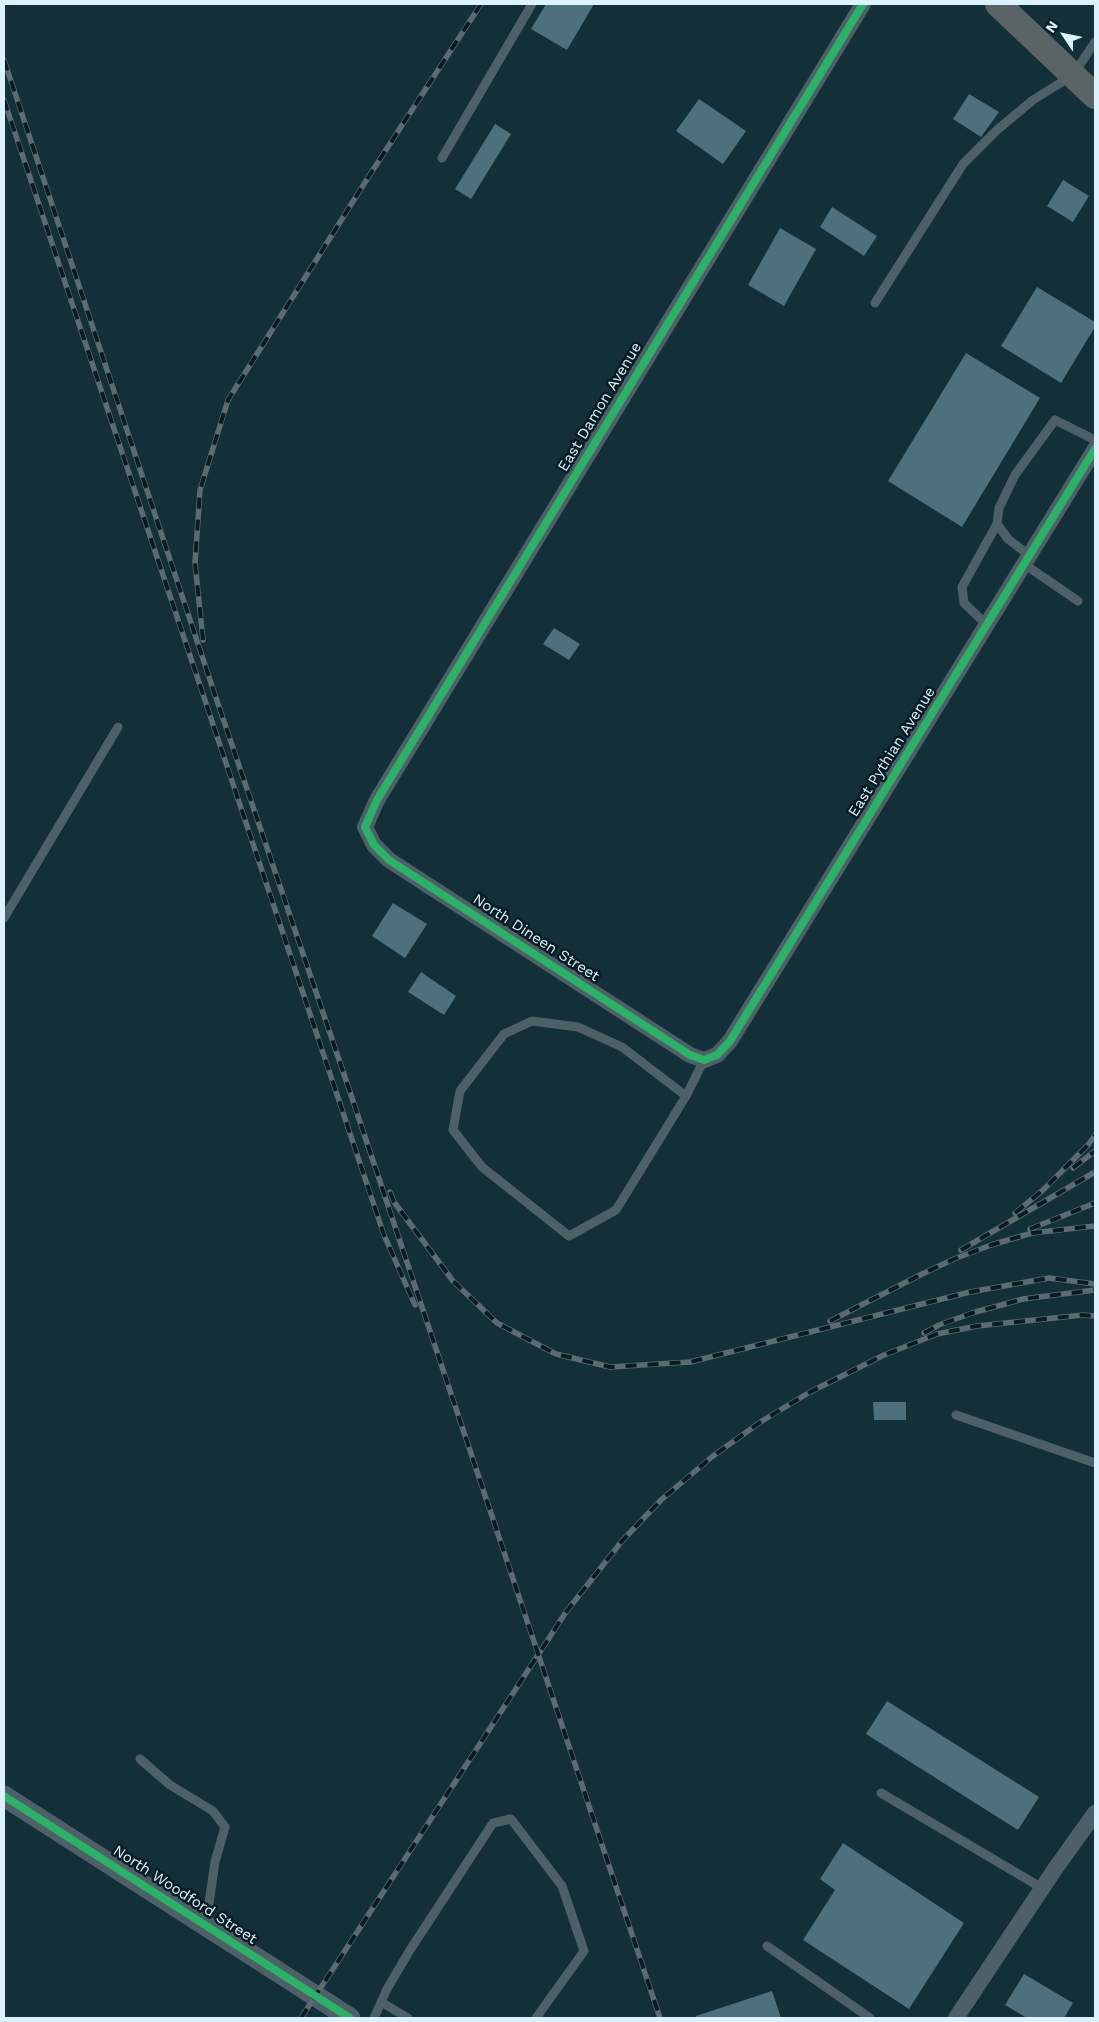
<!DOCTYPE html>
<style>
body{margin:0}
#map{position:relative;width:1099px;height:2022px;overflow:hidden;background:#132f38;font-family:"Work Sans",sans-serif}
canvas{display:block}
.frame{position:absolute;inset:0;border:5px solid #dcf3fe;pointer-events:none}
.north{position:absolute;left:1039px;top:10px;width:50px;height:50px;-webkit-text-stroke:4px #091c23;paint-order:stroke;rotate:304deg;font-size:14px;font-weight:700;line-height:20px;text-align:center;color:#dcf3fe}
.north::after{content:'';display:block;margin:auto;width:18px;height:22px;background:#dcf3fe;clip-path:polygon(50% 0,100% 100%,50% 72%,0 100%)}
</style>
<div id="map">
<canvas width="1099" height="2022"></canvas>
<div class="frame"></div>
<div class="north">N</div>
</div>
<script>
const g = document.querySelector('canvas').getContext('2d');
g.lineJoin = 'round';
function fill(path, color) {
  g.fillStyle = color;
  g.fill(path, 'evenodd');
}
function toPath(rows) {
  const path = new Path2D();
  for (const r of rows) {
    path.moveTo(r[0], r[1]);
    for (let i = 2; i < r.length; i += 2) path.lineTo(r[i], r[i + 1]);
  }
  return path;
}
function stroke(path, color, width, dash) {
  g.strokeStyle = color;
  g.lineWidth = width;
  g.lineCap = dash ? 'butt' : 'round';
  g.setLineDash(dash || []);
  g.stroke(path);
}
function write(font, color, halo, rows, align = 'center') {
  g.font = font + ' "Work Sans",sans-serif';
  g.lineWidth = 5;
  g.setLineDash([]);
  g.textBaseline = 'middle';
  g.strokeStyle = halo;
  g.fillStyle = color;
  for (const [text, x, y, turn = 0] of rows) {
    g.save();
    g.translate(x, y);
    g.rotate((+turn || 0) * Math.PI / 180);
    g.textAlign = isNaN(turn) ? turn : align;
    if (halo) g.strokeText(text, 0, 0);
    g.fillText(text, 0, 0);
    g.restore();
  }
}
fill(toPath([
 [546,4,594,4,567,50,531,29],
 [969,94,999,112,981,137,953,119],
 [699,99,746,131,723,164,676,131],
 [495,124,511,134,471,199,455,189],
 [1063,180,1089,196,1073,222,1047,206],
 [832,207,877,236,864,256,820,227],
 [780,228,816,249,784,306,748,285],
 [1037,287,1095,322,1095,327,1061,383,1001,346],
 [966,353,1040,398,962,527,888,481],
 [554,628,580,644,569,660,543,644],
 [393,903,427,924,405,958,372,936],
 [421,972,456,996,444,1015,408,992],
 [873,1402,906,1402,906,1420,874,1420],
 [887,1701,1039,1797,1018,1830,866,1734],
 [843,1843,964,1923,909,2009,803,1940,835,1890,820,1879],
 [1024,1974,1073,2003,1064,2018,1027,2018,1005,2005],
 [772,1991,781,2018,696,2018,696,2016]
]), '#4d707c');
stroke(toPath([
 [442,158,532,4],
 [875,303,963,164,997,130,1033,100,1073,75,1095,42],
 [1030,556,1008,539,997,524,999,508,1015,475,1055,420,1095,440],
 [1024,564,1078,601],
 [987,625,964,603,962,587,997,524],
 [4,918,118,727],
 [686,1096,622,1047,578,1027,532,1021,504,1034,460,1091,453,1130,482,1167,569,1236,616,1210,686,1096,704,1060],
 [956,1415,1095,1463],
 [140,1759,170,1785,213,1811,225,1827,215,1862,206,1924],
 [881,1793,1042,1888],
 [767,1946,870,2018],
 [381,2002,408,2018],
 [374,2018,387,1989,410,1950,493,1823,511,1819,562,1886,584,1951,536,2018]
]), '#4e6067', 9);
stroke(toPath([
 [863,4,377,800,365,827,374,845,389,860,690,1055,704,1060,717,1055,730,1041,1095,449],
 [956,2018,1055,1869,1095,1813]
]), '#4e6067', 16);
stroke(toPath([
 [4,1796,350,2018]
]), '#4e6067', 21);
stroke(toPath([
 [998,4,1095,96]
]), '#5a6366', 26);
const rail = toPath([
 [4,60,214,692,350,1092,660,2018],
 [4,100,384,1235,415,1305],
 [203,640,195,563,200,490,228,400,369,176,481,4],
 [1073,1168,1095,1151],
 [390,1192,394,1202,453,1281,497,1323,556,1354,610,1367,690,1362,970,1292,1049,1278,1095,1284],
 [1015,1213,1043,1190,1088,1145,1095,1135],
 [1030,1229,1095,1203],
 [961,1250,1095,1172],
 [830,1321,922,1274,954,1259,991,1245,1032,1233,1095,1226],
 [924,1333,939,1325,972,1313,1023,1299,1095,1290],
 [301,2018,566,1612,622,1541,661,1500,713,1456,762,1421,810,1392,884,1355,937,1334,977,1326,1083,1315,1095,1316]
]);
stroke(rail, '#5b6b71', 5.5);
stroke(rail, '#091c23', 4, [11]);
stroke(toPath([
 [863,4,377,800,365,827,374,845,389,860,690,1055,704,1060,717,1055,730,1041,1095,449],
 [4,1796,350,2018]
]), '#2db169', 8);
write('15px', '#dcf3fe', '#091c23', [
 ["East Damon Avenue",600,407,-59],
 ["East Pythian Avenue",892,752,-58],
 ["North Dineen Street",536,938,33],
 ["North Woodford Street",185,1895,33]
]);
</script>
